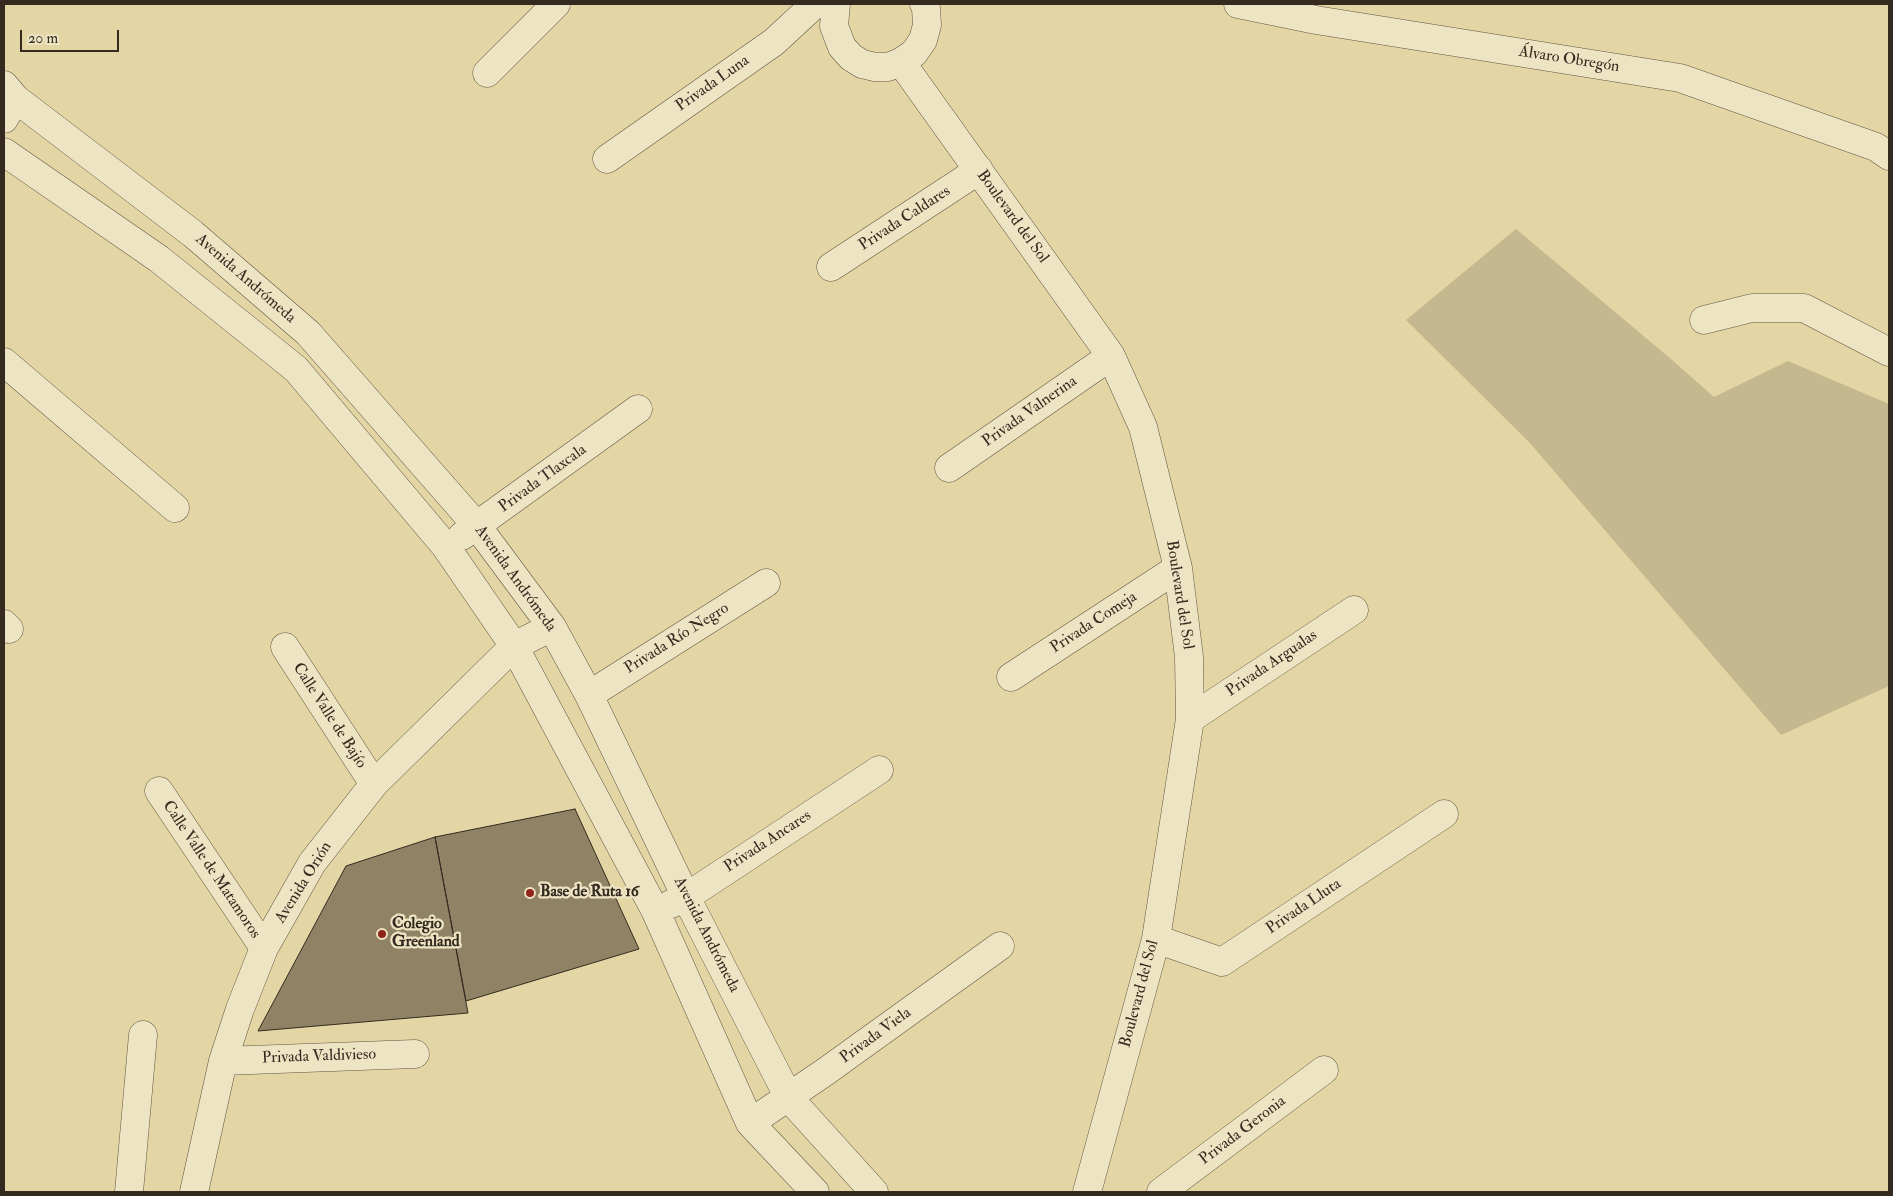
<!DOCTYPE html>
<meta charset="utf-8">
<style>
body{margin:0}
#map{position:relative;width:1893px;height:1196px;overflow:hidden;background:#e4d5a5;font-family:"IM FELL Double Pica",serif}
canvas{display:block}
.frame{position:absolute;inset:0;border:5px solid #342a1f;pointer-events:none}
.scale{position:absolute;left:20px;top:30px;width:99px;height:22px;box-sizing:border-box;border:2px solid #342a1f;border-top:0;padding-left:6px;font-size:15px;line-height:18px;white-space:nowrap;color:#342a1f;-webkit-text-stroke:4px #ede4c4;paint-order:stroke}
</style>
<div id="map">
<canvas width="1893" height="1196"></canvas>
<div class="frame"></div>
<div class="scale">20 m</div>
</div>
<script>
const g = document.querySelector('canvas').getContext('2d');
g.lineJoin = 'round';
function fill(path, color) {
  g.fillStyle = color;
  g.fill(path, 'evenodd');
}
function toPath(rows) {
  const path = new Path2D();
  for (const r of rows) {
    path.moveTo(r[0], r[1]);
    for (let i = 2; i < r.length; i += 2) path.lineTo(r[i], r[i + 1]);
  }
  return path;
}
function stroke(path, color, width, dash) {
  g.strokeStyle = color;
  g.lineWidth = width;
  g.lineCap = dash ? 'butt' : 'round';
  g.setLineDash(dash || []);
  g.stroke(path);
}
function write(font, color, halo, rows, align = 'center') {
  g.font = font + ' "IM FELL Double Pica",serif';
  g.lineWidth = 4.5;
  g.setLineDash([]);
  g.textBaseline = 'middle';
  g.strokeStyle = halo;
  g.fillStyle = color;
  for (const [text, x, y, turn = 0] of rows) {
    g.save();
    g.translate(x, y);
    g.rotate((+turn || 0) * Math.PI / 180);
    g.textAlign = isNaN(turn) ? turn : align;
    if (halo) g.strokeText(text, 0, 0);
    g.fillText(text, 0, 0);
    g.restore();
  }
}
fill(toPath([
 [1516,229,1671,359,1714,397,1788,361,1889,404,1889,686,1781,735,1529,442,1406,320]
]), '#c6b88e');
const building = toPath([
 [575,809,639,949,466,1001,435,837,575,809],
 [435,837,468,1013,258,1031,346,866,435,837]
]);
fill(building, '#908365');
stroke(building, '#342a1f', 1);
const minor = toPath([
 [836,4,834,26,842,47,851,57,862,64,875,67,888,67,901,62,914,53,923,40,927,25,926,8,924,4],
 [1238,4,1316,20,1680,78,1876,147,1889,156],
 [901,62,1111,356,1143,427,1178,568,1189,657,1190,719,1156,939,1087,1192],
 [487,73,556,4],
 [4,85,16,99,193,234,308,333,477,526,552,627,589,695,686,897,789,1098,874,1192],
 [4,119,16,99],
 [4,152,159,259,296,369,446,547,514,646,656,912,750,1123,815,1192],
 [607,159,774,42,815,4],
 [831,267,979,170],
 [1704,320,1752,308,1804,308,1889,352],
 [4,362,175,508],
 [949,468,1111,356],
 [462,536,638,409],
 [4,624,9,629],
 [285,647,374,784],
 [1011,677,1178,568],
 [589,695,766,583],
 [1190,719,1354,610],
 [159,791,264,948],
 [671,904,686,897,879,770],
 [1156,939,1222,962,1444,814],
 [223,1061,415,1054],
 [750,1123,825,1072,1000,946],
 [129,1192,143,1035],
 [194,1192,223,1061,240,1009,264,948,312,863,374,784,514,646,552,627],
 [1161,1192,1324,1070]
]);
stroke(minor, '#605540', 29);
stroke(minor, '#ede4c4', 28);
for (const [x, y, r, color] of [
 [530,893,5,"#8f2418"],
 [382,934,5,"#8f2418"]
]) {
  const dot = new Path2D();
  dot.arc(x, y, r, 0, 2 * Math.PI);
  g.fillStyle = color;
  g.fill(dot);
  stroke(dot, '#ede4c4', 2);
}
write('16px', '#342a1f', '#ede4c4', [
 ["Álvaro Obregón",1569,60,9],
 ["Privada Luna",713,84,-35],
 ["Boulevard del Sol",1012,217,54],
 ["Privada Caldares",905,219,-33],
 ["Avenida Andrómeda",245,279,41],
 ["Privada Valnerina",1030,412,-35],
 ["Privada Tlaxcala",543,479,-36],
 ["Avenida Andrómeda",515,579,54],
 ["Boulevard del Sol",1179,595,81],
 ["Privada Comeja",1094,623,-33],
 ["Privada Río Negro",677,639,-32],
 ["Privada Argualas",1272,664,-34],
 ["Calle Valle de Bajío",329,716,57],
 ["Privada Ancares",768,842,-33],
 ["Calle Valle de Matamoros",211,870,56],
 ["Avenida Orión",304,883,-58],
 ["Privada Lluta",1304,907,-34],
 ["Avenida Andrómeda",706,935,63],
 ["Boulevard del Sol",1140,994,-75],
 ["Privada Viela",876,1036,-36],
 ["Privada Valdivieso",319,1057,-2],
 ["Privada Geronia",1243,1131,-37]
]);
write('bold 16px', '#342a1f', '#ede4c4', [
 ["Base de Ruta 16",540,893],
 ["Colegio",392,925],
 ["Greenland",392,943]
], 'left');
</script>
